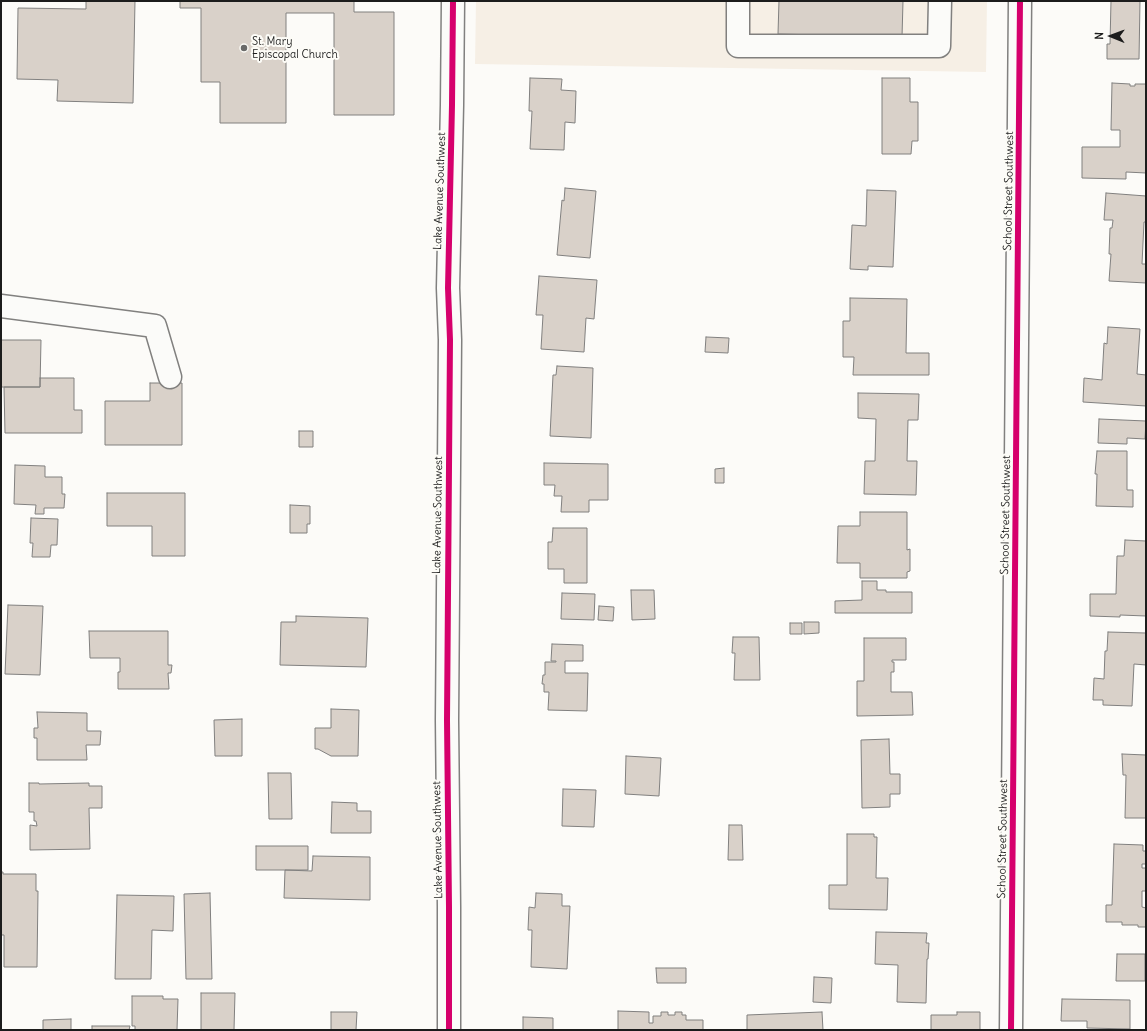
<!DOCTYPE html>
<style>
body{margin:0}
#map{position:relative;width:1147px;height:1031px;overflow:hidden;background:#fcfbf8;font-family:Delius,sans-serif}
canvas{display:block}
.frame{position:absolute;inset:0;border:2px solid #1c1c1c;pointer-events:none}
.north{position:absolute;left:1091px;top:16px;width:40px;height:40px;-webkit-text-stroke:3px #fdfcf7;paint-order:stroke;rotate:271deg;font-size:11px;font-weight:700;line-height:16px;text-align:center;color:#1c1c1c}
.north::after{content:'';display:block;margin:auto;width:14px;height:18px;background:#1c1c1c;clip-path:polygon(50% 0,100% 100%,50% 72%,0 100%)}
</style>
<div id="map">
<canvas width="1147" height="1031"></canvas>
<div class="frame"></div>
<div class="north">N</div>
</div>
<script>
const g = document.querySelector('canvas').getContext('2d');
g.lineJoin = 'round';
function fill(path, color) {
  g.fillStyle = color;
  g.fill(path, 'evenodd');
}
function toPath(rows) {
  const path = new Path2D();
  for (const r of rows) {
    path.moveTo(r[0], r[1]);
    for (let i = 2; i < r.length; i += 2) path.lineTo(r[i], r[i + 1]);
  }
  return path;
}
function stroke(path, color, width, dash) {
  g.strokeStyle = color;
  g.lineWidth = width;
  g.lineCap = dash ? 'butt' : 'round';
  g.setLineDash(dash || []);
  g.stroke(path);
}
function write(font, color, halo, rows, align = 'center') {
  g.font = font + ' Delius,sans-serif';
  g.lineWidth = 4;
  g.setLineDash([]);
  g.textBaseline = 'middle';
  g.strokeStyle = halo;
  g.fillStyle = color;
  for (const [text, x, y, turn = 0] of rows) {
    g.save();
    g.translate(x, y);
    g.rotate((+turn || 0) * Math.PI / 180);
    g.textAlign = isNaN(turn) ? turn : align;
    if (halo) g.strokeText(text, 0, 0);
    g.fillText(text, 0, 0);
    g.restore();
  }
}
fill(toPath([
 [476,1,987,1,986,72,475,64]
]), '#f6efe5');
const building = toPath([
 [86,1,135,1,133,103,57,101,58,80,17,79,18,8,86,9,86,1],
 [180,1,354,1,354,12,394,12,394,115,334,115,334,13,286,13,286,123,220,123,220,82,201,82,201,8,180,8,180,1],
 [779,1,903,1,902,37,778,34,779,1],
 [1111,1,1140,1,1139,59,1107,59,1107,44,1110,44,1111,1],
 [530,78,562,79,561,90,576,91,575,123,565,122,564,150,530,149,532,111,529,111,530,78],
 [882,78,910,78,910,102,918,102,918,141,912,141,911,154,882,154,882,78],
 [1112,83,1130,84,1130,86,1135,86,1135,84,1146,84,1146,173,1126,172,1126,179,1082,178,1082,147,1120,147,1120,130,1111,130,1112,83],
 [565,188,596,191,590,258,557,255,562,200,564,201,565,188],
 [867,190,896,191,893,267,868,266,868,270,850,269,852,225,866,226,867,190],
 [1106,193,1146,196,1146,222,1144,222,1142,264,1146,264,1146,283,1109,281,1111,254,1109,254,1110,228,1112,228,1113,220,1104,220,1106,193],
 [539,276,597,280,594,319,586,318,584,352,541,349,543,315,536,315,539,276],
 [850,298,907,299,906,353,929,353,929,375,853,375,854,357,843,357,843,321,850,321,850,298],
 [1108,327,1140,329,1137,374,1146,375,1146,406,1083,402,1084,378,1102,380,1104,343,1107,344,1108,327],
 [706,337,729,338,728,353,705,352,706,337],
 [1,340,41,340,40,387,1,387,1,340],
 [557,366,593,368,591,438,550,436,553,375,556,375,557,366],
 [40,378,74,378,74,410,82,410,82,433,5,433,4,387,40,387,40,378],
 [150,383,182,383,182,445,105,445,105,401,150,401,150,383],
 [858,393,919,394,918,420,908,420,907,461,917,461,916,495,864,494,865,461,875,461,876,419,858,418,858,393],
 [1099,419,1146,421,1145,439,1127,438,1127,444,1098,443,1099,419],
 [299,431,313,431,313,447,299,447,299,431],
 [1097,451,1127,451,1127,490,1133,490,1133,507,1096,506,1097,474,1095,474,1097,451],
 [544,463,608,464,608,500,589,500,589,512,561,512,562,496,554,496,555,485,544,485,544,463],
 [15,465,45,466,45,477,62,477,62,494,65,494,64,508,44,508,44,514,35,514,36,505,14,504,15,465],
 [724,468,724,483,715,483,715,469,724,468],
 [107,493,185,493,185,556,152,556,152,526,107,526,107,493],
 [290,505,310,506,310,524,307,524,307,533,290,533,290,505],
 [860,512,907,512,907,550,910,549,910,571,907,572,907,578,860,578,860,563,837,563,838,526,860,526,860,512],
 [31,518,58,519,57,545,51,545,50,557,32,557,33,543,30,543,31,518],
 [553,528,587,528,587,583,564,583,564,569,548,569,548,542,552,542,553,528],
 [1125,540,1146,541,1146,616,1120,615,1120,617,1090,616,1090,594,1116,594,1117,556,1124,556,1125,540],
 [862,581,877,581,877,590,886,590,886,592,912,592,912,613,835,613,835,601,862,600,862,581],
 [631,590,654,590,655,619,632,620,631,590],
 [562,593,595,594,594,620,561,619,562,593],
 [8,605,43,606,40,675,5,674,8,605],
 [599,606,614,607,613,621,598,620,599,606],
 [296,616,368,618,366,667,280,665,281,622,296,622,296,616],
 [804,622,819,622,819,633,804,634,804,622],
 [790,623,802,623,802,634,790,634,790,623],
 [89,631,168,631,168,665,172,665,171,673,168,673,169,689,118,689,118,672,120,672,120,658,90,658,89,631],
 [1108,632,1146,633,1146,665,1134,664,1132,706,1103,705,1103,700,1093,700,1094,678,1104,679,1105,651,1107,651,1108,632],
 [733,637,759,637,760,680,734,680,735,653,732,653,733,637],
 [864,638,906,638,906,660,892,660,892,662,894,662,894,672,891,672,891,692,912,692,913,715,857,716,857,681,864,681,864,638],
 [552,644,583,645,583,661,565,661,565,673,588,673,587,711,548,710,549,692,544,692,544,684,542,684,543,675,545,675,545,662,556,662,556,661,551,661,552,644],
 [331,709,359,710,358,756,331,756,318,749,315,749,315,728,331,728,331,709],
 [37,712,87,713,87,731,101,731,100,745,86,745,87,760,37,760,37,738,34,738,34,728,38,728,37,712],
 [242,719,242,756,215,756,214,720,242,719],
 [889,739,890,774,900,774,900,794,890,794,890,807,862,808,861,740,889,739],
 [1122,754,1146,755,1146,818,1125,818,1126,775,1123,775,1122,754],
 [626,756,661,758,659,796,625,794,626,756],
 [268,773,291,773,292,819,269,819,268,773],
 [29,783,39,783,39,784,89,783,89,786,102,786,102,808,89,808,90,849,30,850,30,825,37,826,36,821,34,821,34,812,29,812,29,783],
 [563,789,596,790,594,827,562,826,563,789],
 [332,802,357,803,357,811,371,811,371,833,331,833,332,802],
 [729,825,742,825,743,860,728,860,729,825],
 [847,834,874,834,874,837,877,837,876,878,888,878,887,910,829,909,829,885,847,885,847,834],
 [1114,844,1143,845,1143,851,1146,851,1146,864,1142,864,1142,868,1146,868,1146,891,1142,891,1142,907,1146,908,1146,927,1138,927,1138,925,1122,925,1122,922,1106,922,1106,905,1112,905,1114,844],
 [256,846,308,846,308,870,256,870,256,846],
 [313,856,370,857,370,900,284,898,285,870,312,871,313,856],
 [1,872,3,872,3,874,36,874,36,891,38,891,37,967,4,967,4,935,1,935,1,872],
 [210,893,212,979,186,979,184,894,210,893],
 [536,893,562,894,562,906,570,906,567,969,531,967,532,930,528,930,529,907,535,908,536,893],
 [117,895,174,896,173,931,152,930,151,979,115,979,117,895],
 [876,932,927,933,926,943,929,943,928,959,927,959,926,1003,897,1002,898,965,875,964,876,932],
 [1117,954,1145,954,1145,981,1116,981,1117,954],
 [656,968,686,968,686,983,657,983,656,968],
 [814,977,832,978,831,1003,813,1002,814,977],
 [201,993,235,993,234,1030,201,1030,201,993],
 [132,996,163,996,163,999,178,999,177,1030,135,1030,135,1026,132,1026,132,996],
 [1062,999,1130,1000,1130,1029,1087,1028,1087,1021,1061,1021,1062,999],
 [618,1011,649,1012,649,1023,653,1023,653,1016,661,1016,661,1012,668,1012,668,1015,675,1015,675,1012,682,1012,682,1015,686,1015,686,1020,703,1020,703,1030,618,1030,618,1011],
 [331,1012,357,1012,356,1030,331,1030,331,1012],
 [822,1012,823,1030,747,1030,747,1015,822,1012],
 [957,1012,980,1012,980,1030,931,1030,931,1015,957,1015,957,1012],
 [523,1017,553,1018,553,1030,523,1030,523,1017],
 [71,1019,71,1030,43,1030,43,1020,71,1019],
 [92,1026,130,1026,129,1030,92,1030,92,1026]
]);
fill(building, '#d9d1c9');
stroke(building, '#81807f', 1);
const minor = toPath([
 [738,1,738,46,939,46,940,1],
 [1,306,155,326,170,377],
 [449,1030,449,907,447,720,450,340,448,288,452,105,453,1],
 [1011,1030,1020,1]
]);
stroke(minor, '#81807f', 25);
stroke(minor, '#fbfbf9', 22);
stroke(toPath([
 [449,1030,449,907,447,720,450,340,448,288,452,105,453,1],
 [1011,1030,1020,1]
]), '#d6006c', 6);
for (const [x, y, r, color] of [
 [244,48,4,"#6a6a69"]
]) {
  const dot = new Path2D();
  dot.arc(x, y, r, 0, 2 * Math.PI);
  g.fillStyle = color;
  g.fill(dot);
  stroke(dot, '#fdfcf7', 1.5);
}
write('11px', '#1c1c1c', '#fdfcf7', [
 ["St. Mary",252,42],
 ["Episcopal Church",252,55]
], 'left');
write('11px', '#1c1c1c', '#fdfcf7', [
 ["Lake Avenue Southwest",440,191,-88],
 ["School Street Southwest",1009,191,-89],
 ["Lake Avenue Southwest",438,515,-89],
 ["School Street Southwest",1006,515,-89],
 ["School Street Southwest",1003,839,-89],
 ["Lake Avenue Southwest",438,840,-91]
]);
</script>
